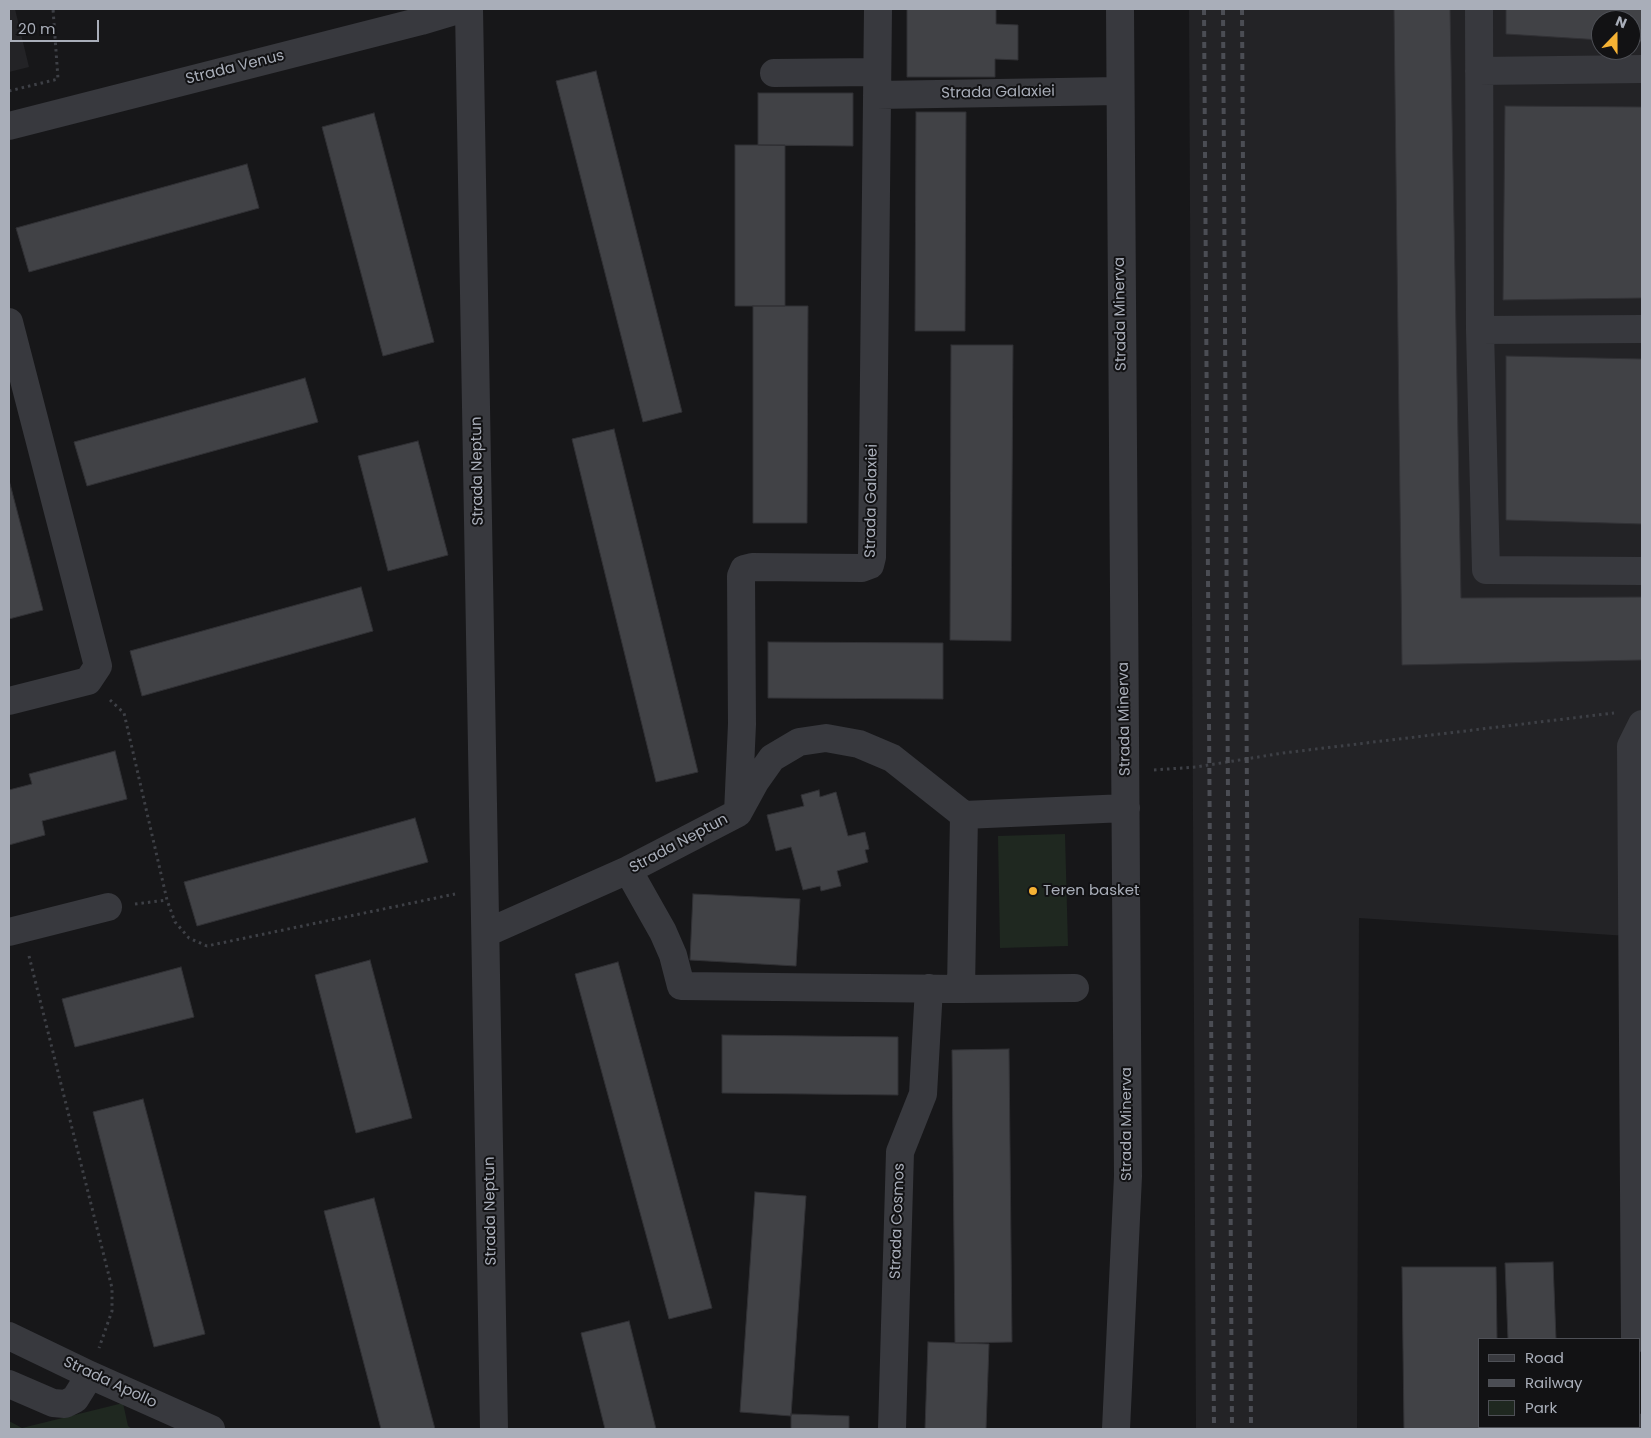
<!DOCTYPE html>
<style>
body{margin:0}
#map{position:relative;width:1651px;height:1438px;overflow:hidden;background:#171719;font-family:Poppins,sans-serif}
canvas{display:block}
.frame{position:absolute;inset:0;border:10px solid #a9aeb9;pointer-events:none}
.legend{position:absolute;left:1478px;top:1338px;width:162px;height:90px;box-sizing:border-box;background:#121214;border:1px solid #4e5056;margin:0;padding:6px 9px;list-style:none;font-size:15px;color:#a9aeb9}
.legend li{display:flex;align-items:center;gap:10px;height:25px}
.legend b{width:25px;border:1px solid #4e5056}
.north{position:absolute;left:1591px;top:10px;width:50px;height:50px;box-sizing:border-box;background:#121214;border:1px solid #4e5056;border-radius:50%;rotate:22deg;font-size:14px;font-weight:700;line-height:20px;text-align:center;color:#a9aeb9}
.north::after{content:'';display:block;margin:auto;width:18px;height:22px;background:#f5b234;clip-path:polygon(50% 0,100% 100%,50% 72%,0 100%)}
.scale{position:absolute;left:10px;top:20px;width:89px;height:22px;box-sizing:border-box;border:2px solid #a9aeb9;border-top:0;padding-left:6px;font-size:15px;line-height:18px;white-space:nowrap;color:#a9aeb9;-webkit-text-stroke:4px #121214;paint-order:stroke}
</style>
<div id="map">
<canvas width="1651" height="1438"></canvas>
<div class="frame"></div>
<ul class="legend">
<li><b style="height:6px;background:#38393e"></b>Road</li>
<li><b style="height:6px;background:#4b4d54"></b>Railway</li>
<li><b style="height:14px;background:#1f2820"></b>Park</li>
</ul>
<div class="north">N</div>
<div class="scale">20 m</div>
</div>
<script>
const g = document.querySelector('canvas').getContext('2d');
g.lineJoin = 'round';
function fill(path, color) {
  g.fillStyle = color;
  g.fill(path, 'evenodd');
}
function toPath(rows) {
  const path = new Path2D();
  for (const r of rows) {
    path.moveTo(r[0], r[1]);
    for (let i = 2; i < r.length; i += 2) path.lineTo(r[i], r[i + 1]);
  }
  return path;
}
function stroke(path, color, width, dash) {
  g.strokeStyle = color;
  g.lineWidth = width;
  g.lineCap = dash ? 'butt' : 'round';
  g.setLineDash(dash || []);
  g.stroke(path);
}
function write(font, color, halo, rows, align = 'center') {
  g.font = font + ' Poppins,sans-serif';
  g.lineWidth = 4;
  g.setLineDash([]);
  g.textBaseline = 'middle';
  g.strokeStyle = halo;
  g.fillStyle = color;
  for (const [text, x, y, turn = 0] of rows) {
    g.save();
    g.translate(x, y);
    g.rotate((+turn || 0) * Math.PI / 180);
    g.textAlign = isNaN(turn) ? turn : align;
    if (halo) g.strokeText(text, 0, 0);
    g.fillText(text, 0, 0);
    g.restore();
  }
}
fill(toPath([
 [9,9,15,9,29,67,9,72],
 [1189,9,1642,9,1642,937,1359,918,1357,1429,1196,1429],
 [1601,20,1631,20,1631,50,1601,50]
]), '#232326');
fill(toPath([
 [1065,834,1068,946,1000,948,998,836],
 [123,1403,128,1426,132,1429,9,1429,9,1421,22,1428]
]), '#1f2820');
const building = toPath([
 [907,9,996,9,996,24,1018,25,1018,60,995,59,995,77,907,77,907,9],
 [1394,9,1450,9,1461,598,1642,597,1642,660,1402,665,1394,9],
 [1506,9,1642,9,1642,42,1631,41,1631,20,1601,20,1601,40,1506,34,1506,9],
 [596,71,682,412,643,422,556,81,596,71],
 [758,93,853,93,853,146,758,145,758,93],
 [1505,106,1642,107,1642,298,1503,300,1505,106],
 [916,112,966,112,965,331,915,331,916,112],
 [374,113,434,342,383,356,322,127,374,113],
 [735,145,785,145,785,306,735,306,735,145],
 [247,164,259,208,29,272,16,228,247,164],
 [753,306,808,306,807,523,753,523,753,306],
 [951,345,1013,345,1011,641,950,640,951,345],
 [1506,356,1642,359,1642,524,1506,520,1506,356],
 [305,378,318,422,87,486,74,442,305,378],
 [614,429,698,772,656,782,572,439,614,429],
 [418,441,448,555,388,571,358,456,418,441],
 [9,480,43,610,9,619,9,480],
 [361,587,373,631,142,696,130,651,361,587],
 [768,642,943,643,943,699,768,698,768,642],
 [115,751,127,799,42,821,45,835,9,845,9,790,32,784,29,774,115,751],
 [819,790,820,797,836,792,848,836,865,832,869,849,865,850,868,862,837,871,841,886,821,891,820,886,803,890,791,847,776,851,767,815,804,806,801,795,819,790],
 [415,818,428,862,197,926,184,882,415,818],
 [693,894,800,899,796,966,690,960,693,894],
 [370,960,412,1118,356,1133,315,975,370,960],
 [618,962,712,1308,669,1319,575,974,618,962],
 [181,967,194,1017,75,1047,62,999,181,967],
 [722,1035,898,1037,898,1095,722,1093,722,1035],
 [1009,1049,1012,1342,955,1343,952,1050,1009,1049],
 [143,1099,205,1334,154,1347,93,1112,143,1099],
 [755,1192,806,1196,791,1416,740,1412,755,1192],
 [374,1198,435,1429,381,1429,324,1211,374,1198],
 [1553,1262,1556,1339,1508,1339,1505,1263,1553,1262],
 [1402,1267,1496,1267,1497,1339,1480,1339,1480,1427,1498,1427,1498,1429,1404,1429,1402,1267],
 [629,1321,656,1429,605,1429,581,1333,629,1321],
 [928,1342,989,1344,986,1429,925,1429,928,1342],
 [791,1414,849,1416,849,1429,791,1429,791,1414]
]);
fill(building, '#414246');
stroke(building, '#313135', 1);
stroke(toPath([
 [9,91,58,79,53,9],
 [110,700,124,713,167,900,175,922,189,938,207,946,455,894],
 [1154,770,1196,767,1283,753,1614,713],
 [135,904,167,900],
 [29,956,112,1288,112,1311,99,1348]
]), '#3e4046', 3, [2.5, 4]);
stroke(toPath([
 [469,9,494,1429],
 [1479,9,1480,330,1486,570,1642,571],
 [1479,71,1642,69],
 [774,73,877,72],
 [877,95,1119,91],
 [9,126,421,21,461,9],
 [9,322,98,666,88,681,9,701],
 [1480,330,1642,329],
 [738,813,742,724,741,576,744,569,752,567,862,568,870,565,872,557,878,9],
 [628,870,663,932,673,955,681,986,961,989,1075,988],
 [9,932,108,907],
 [486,933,628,870,738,813,755,782,772,758,799,742,826,738,859,744,892,758,964,815,1126,808],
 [961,989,964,815],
 [9,1336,90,1375,211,1429],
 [1635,1339,1631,746,1642,724],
 [9,1384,53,1403,65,1404,75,1399,90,1375],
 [1636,1427,1636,1429],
 [892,1429,900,1152,923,1094,929,988],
 [1116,1429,1128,1176,1120,9]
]), '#38393e', 28);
stroke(toPath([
 [1204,9,1214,1429],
 [1223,9,1232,1429],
 [1242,9,1251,1429]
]), '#4b4d54', 4, [6, 5]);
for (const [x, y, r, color] of [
 [1033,891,5,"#f5b234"]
]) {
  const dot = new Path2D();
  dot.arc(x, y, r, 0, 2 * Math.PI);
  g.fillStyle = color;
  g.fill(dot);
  stroke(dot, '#121214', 2);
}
write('15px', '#a9aeb9', '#121214', [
 ["Strada Venus",235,68,-14],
 ["Strada Galaxiei",998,93,-1],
 ["Strada Minerva",1121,314,-91],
 ["Strada Neptun",478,471,-91],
 ["Strada Galaxiei",872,501,-89],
 ["Strada Minerva",1125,719,-91],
 ["Strada Neptun",679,844,-28],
 ["Strada Minerva",1127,1124,-90],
 ["Strada Neptun",491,1211,-91],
 ["Strada Cosmos",898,1221,-88],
 ["Strada Apollo",110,1383,25]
]);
write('15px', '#a9aeb9', '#121214', [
 ["Teren basket",1043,891]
], 'left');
</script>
